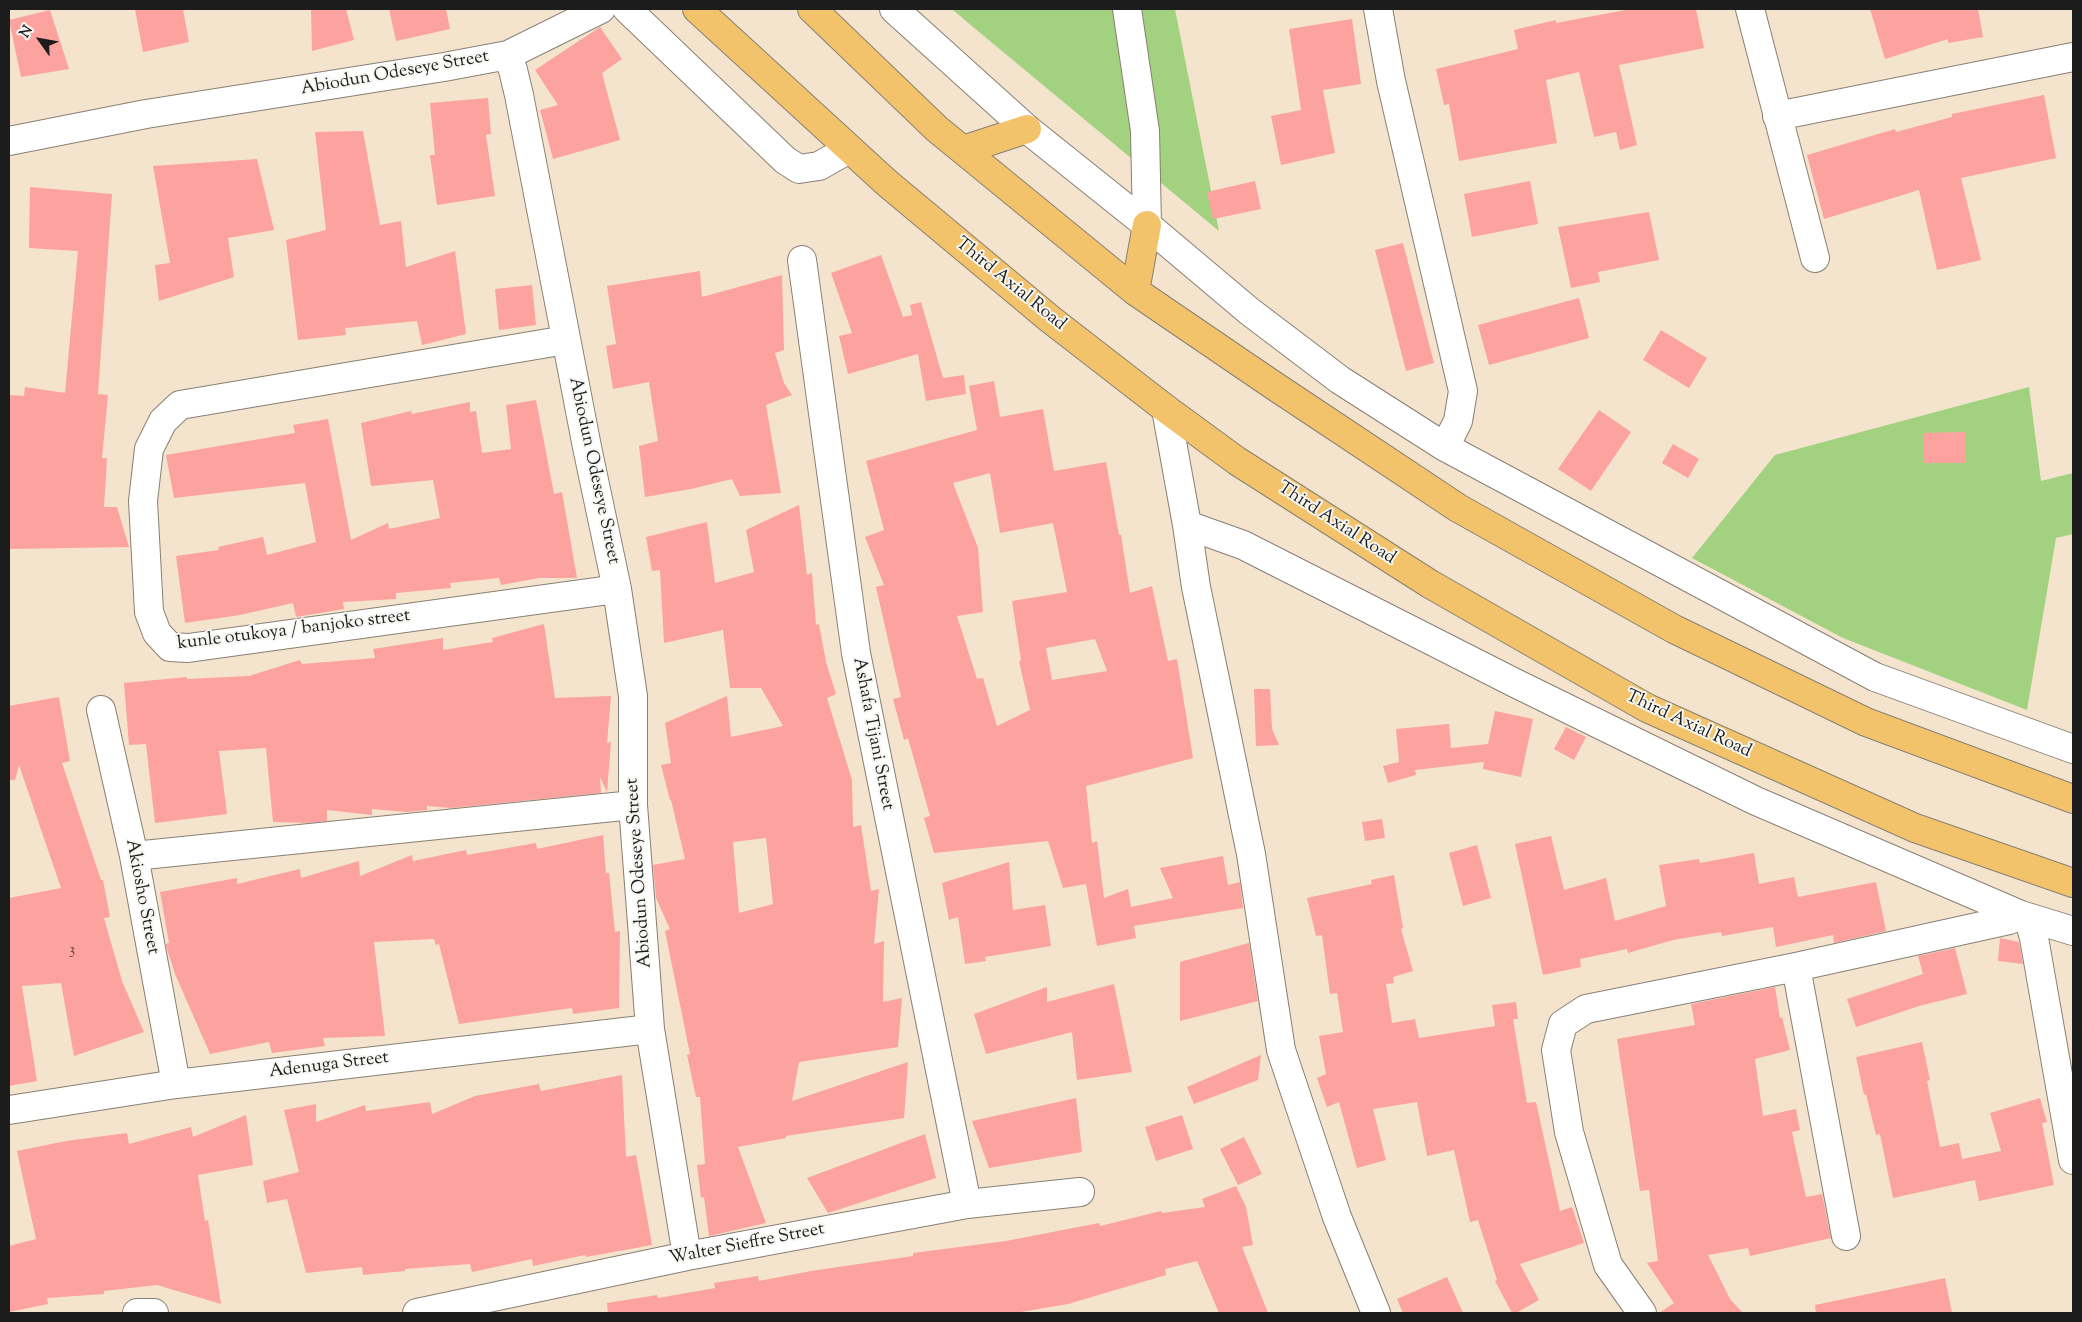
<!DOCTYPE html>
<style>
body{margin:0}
#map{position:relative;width:2082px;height:1322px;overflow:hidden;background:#f4e3cd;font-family:"Sorts Mill Goudy",serif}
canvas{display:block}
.frame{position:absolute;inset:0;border:10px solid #1c1c1c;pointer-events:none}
.north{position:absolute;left:15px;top:15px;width:50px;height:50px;-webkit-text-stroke:4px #f6f6f2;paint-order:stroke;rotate:302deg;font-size:14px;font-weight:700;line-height:20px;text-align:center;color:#1c1c1c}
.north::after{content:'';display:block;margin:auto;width:18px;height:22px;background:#1c1c1c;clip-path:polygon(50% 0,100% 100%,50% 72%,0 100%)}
</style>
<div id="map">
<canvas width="2082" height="1322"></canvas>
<div class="frame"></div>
<div class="north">N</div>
</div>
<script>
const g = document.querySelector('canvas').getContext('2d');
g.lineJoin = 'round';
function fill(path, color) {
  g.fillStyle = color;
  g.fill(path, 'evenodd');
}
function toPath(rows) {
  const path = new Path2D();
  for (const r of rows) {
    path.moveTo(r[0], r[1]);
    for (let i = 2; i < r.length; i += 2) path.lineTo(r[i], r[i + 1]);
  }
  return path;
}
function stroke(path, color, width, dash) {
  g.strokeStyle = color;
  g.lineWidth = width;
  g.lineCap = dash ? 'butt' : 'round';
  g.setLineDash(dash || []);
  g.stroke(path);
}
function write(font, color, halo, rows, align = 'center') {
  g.font = font + ' "Sorts Mill Goudy",serif';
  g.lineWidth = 4;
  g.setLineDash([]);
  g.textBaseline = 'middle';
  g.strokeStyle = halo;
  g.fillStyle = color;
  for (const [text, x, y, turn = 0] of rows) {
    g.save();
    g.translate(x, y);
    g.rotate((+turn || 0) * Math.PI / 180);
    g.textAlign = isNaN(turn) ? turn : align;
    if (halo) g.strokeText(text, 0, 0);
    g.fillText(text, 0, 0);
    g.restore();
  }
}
fill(toPath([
 [952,9,1175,9,1219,231,967,22],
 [2029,387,2041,481,2073,473,2073,534,2056,538,2027,710,1843,638,1692,558,1775,455]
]), '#a2d280');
fill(toPath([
 [135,9,183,9,189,42,143,52],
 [311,9,346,9,354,40,312,51],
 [389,9,446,9,450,29,396,41],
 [1631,9,1696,9,1704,48,1619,65,1637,145,1620,150,1616,132,1594,137,1579,72,1546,80,1557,143,1459,161,1449,104,1444,105,1436,69,1518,49,1514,30,1556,20,1556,23],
 [1870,9,1978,9,1983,37,1948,43,1948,39,1885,59],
 [50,10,69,69,21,77,9,20],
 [1352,19,1361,84,1323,90,1335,153,1281,165,1271,116,1301,110,1289,29],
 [600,27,622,59,602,73,620,140,553,159,540,110,558,105,535,70],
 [2044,95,2056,158,1961,178,1981,260,1937,270,1919,190,1824,219,1807,155,1895,129,1896,132,1952,117,1952,114],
 [488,98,491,134,486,135,495,196,437,205,430,155,435,155,430,103],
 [363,131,380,225,401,221,406,267,455,251,466,334,422,345,417,321,345,328,346,335,298,340,286,240,326,230,315,132],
 [257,159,274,230,228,238,234,277,159,301,155,265,170,263,153,166],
 [1255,181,1261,209,1213,219,1207,192],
 [1530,181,1538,224,1472,237,1464,194],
 [30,187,112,194,98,394,108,395,102,458,107,458,104,507,117,507,129,547,9,549,9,395,24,396,25,387,65,393,78,251,29,248],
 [1649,212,1659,260,1598,272,1600,282,1571,288,1558,227],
 [1403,243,1434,363,1406,371,1375,250],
 [881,255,903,317,912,315,910,305,921,302,943,378,964,375,966,394,926,401,918,354,848,374,839,336,852,333,831,273],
 [700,271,702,297,782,275,784,350,775,353,784,383,792,395,766,405,781,493,740,496,732,479,691,489,645,497,639,446,658,441,649,382,613,389,606,346,616,344,607,286],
 [532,285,536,325,499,330,495,289],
 [1579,298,1589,338,1489,365,1478,325],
 [1661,330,1707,358,1689,388,1643,360],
 [994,381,1000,417,1043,409,1054,471,1106,462,1119,535,1121,535,1130,593,1152,586,1168,661,1177,659,1193,758,1086,786,1092,843,1097,841,1104,898,1128,889,1131,907,1173,898,1160,868,1223,856,1228,885,1240,882,1243,908,1134,926,1136,938,1097,946,1086,884,1063,888,1048,841,934,853,924,818,930,816,908,738,904,740,893,699,901,697,876,587,884,585,865,537,884,530,866,461,977,430,969,386],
 [990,473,1000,533,1053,523,1067,592,1012,601,1021,660,1019,661,1030,710,997,726,983,678,977,679,957,616,983,612,978,548,953,483],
 [1095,639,1107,671,1052,680,1046,648],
 [536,400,554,494,562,492,577,578,539,578,501,585,499,578,450,583,451,588,396,593,396,599,343,602,344,609,296,617,293,603,240,615,185,623,176,556,219,550,218,547,263,537,267,555,316,542,305,483,174,498,166,455,295,433,293,425,328,419,351,540,388,523,389,529,440,518,433,480,371,486,361,423,411,411,412,414,470,402,470,412,476,411,482,453,511,449,506,405],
 [1599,410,1631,432,1591,491,1558,469],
 [1965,432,1965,463,1924,463,1924,433],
 [1673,444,1699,459,1688,478,1662,463],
 [799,505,807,575,812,573,816,625,819,624,826,662,836,694,827,698,852,780,853,827,861,825,871,891,879,889,874,944,884,941,883,1002,902,998,898,1047,799,1062,792,1101,908,1062,904,1118,786,1136,786,1138,738,1147,766,1223,709,1236,704,1197,701,1198,697,1165,705,1164,700,1097,696,1097,687,1055,690,1054,665,931,670,929,656,898,653,865,685,859,671,800,670,800,661,765,671,763,665,723,727,696,731,737,783,726,761,688,730,688,723,630,664,643,660,570,652,571,646,537,707,522,715,583,754,572,746,530],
 [766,838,773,904,739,913,733,842],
 [544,624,555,698,611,696,607,743,611,742,607,792,600,777,601,793,451,808,427,806,427,810,407,812,372,809,372,815,327,810,327,821,307,823,273,822,266,748,219,751,227,814,155,823,146,744,129,745,124,683,187,677,187,679,249,676,300,660,302,664,375,658,373,649,443,638,443,650,493,642,492,638],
 [1254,689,1270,689,1272,729,1279,745,1256,746],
 [59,697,70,761,62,763,101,880,103,880,110,917,104,918,122,981,144,1032,74,1056,61,983,22,986,37,1081,9,1086,9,898,61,888,19,765,15,780,9,780,9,706],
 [1495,711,1533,719,1521,777,1483,769,1484,762,1415,770,1416,775,1388,783,1383,766,1399,762,1396,729,1449,724,1451,748,1488,744],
 [1566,727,1586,737,1574,760,1554,749],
 [1382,819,1385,838,1365,841,1362,822],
 [603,835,606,873,609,873,615,932,620,931,619,1008,573,1014,572,1008,459,1024,439,944,436,945,434,939,374,942,385,1036,323,1038,325,1046,272,1053,269,1042,210,1054,175,974,166,946,166,944,169,943,160,892,237,878,237,884,300,869,301,878,359,861,360,876,412,855,413,861,466,850,467,855,536,843,537,849],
 [1551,836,1564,890,1606,878,1615,921,1666,906,1659,865,1699,859,1700,863,1754,853,1759,884,1794,877,1798,897,1876,882,1886,931,1834,943,1833,935,1776,947,1773,927,1722,936,1721,932,1673,940,1628,953,1627,949,1580,959,1581,967,1543,975,1515,844],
 [1477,845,1491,898,1463,906,1449,853],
 [1009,862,1013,910,1045,905,1051,946,985,957,986,961,965,964,958,917,949,920,942,883],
 [1394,875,1403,928,1401,929,1413,971,1393,977,1394,983,1386,984,1392,1023,1415,1019,1419,1038,1495,1026,1492,1005,1516,1002,1518,1019,1513,1019,1527,1103,1536,1102,1560,1211,1572,1207,1584,1243,1520,1264,1539,1300,1516,1313,1512,1313,1495,1281,1497,1280,1478,1220,1470,1222,1454,1150,1427,1156,1417,1102,1373,1109,1386,1160,1357,1168,1339,1102,1327,1107,1317,1078,1326,1074,1319,1036,1343,1032,1337,993,1330,994,1322,935,1316,936,1307,898,1372,884,1371,880],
 [2000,938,2019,942,2023,964,1998,961],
 [1249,943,1258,1001,1180,1021,1180,962],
 [1955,948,1967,994,1919,1006,1856,1027,1847,999,1923,974,1918,956],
 [1114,984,1132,1072,1077,1080,1072,1032,986,1054,974,1014,1047,987,1047,1002],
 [1775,987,1780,1018,1782,1017,1790,1050,1755,1059,1763,1116,1796,1109,1800,1130,1792,1132,1806,1197,1822,1194,1831,1238,1750,1256,1748,1248,1708,1255,1730,1299,1743,1313,1659,1313,1674,1303,1647,1263,1658,1261,1649,1190,1640,1191,1617,1039,1695,1025,1691,1004],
 [1922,1042,1930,1080,1927,1081,1940,1147,1959,1143,1962,1159,2001,1151,1990,1113,2040,1098,2047,1122,2042,1123,2054,1185,1979,1201,1975,1180,1893,1198,1880,1134,1876,1135,1866,1094,1864,1095,1856,1057],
 [1261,1055,1258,1080,1194,1104,1187,1087],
 [622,1075,626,1157,636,1155,652,1245,586,1257,585,1255,533,1266,532,1259,472,1272,470,1264,405,1269,405,1271,363,1275,362,1267,306,1273,287,1199,267,1203,263,1181,299,1172,284,1110,316,1104,316,1122,365,1105,366,1111,430,1102,432,1114,475,1096,539,1084,541,1091],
 [1076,1098,1082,1152,989,1168,972,1121],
 [246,1115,253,1165,198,1175,205,1221,208,1220,221,1304,157,1285,104,1291,104,1294,47,1298,48,1304,9,1312,9,1246,36,1239,17,1151,66,1141,127,1133,129,1144,191,1127,193,1137],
 [1182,1115,1193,1149,1156,1161,1145,1127],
 [925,1134,936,1178,828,1213,807,1178],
 [1244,1137,1262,1174,1238,1185,1220,1149],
 [1236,1186,1246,1207,1253,1245,1242,1247,1268,1313,1219,1313,1197,1261,1165,1269,1166,1275,1068,1304,1015,1313,608,1313,607,1303,657,1295,658,1298,715,1288,714,1283,758,1276,759,1281,811,1271,913,1256,913,1253,1006,1241,1099,1223,1100,1226,1161,1211,1162,1213,1205,1207,1202,1199],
 [1447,1277,1463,1313,1403,1313,1397,1299],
 [1945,1278,1952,1313,1816,1313,1815,1305]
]), '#fca39f');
const minor = toPath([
 [627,9,785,160,799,169,819,166,849,149],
 [894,9,1027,129,1147,225,1249,311,1340,380,1445,447,1875,677,2073,749],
 [1127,9,1145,131,1147,225],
 [1378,9,1391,81,1463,391,1458,421,1445,447],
 [1750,9,1815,258],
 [508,55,601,9],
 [1777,116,2073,57],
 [9,141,146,114,444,67,508,55,513,70,519,95,587,447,617,589,633,696,633,805,650,1029,687,1256],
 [802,260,856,653,967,1204],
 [566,340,180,405,163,421,149,449,143,501,149,612,157,633,170,647,188,648,617,589],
 [1166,409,1187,525,1196,587,1251,854,1281,1050,1337,1217,1376,1313],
 [1187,525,1243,545,1515,683,1756,801,2021,915,2073,931],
 [101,710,134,856,176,1084],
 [134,856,633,805],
 [2028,917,2034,938,2073,1160],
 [1796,967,1846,1236],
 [9,1110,176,1084,650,1029],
 [137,1313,154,1313],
 [417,1313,687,1256,967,1204,1080,1192],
 [1642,1313,1608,1265,1569,1132,1556,1050,1563,1024,1586,1009,1796,967,2009,920,2021,915]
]);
const highway = toPath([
 [697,9,887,183,1050,319,1166,409,1237,461,1430,584,1647,708,1915,828,2073,883],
 [812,9,937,129,1135,291,1273,385,1458,508,1674,629,1866,722,2073,799],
 [963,150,1027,129],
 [1135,291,1147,225]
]);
stroke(minor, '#888074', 30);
stroke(highway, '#888074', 30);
stroke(minor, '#fff', 28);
stroke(highway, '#f2c36a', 28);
write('15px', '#543e3d', null, [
 ["3",72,951]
]);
write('18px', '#1c1c1c', '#f6f6f2', [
 ["Abiodun Odeseye Street",395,74,-10],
 ["Third Axial Road",1010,285,39],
 ["Abiodun Odeseye Street",593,471,78],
 ["Third Axial Road",1336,524,33],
 ["kunle otukoya / banjoko street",294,631,-7],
 ["Third Axial Road",1688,725,25],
 ["Ashafa Tijani Street",872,734,79],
 ["Abiodun Odeseye Street",640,873,-94],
 ["Akiosho Street",141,897,79],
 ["Adenuga Street",329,1066,-7],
 ["Walter Sieffre Street",747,1245,-11]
]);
</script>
